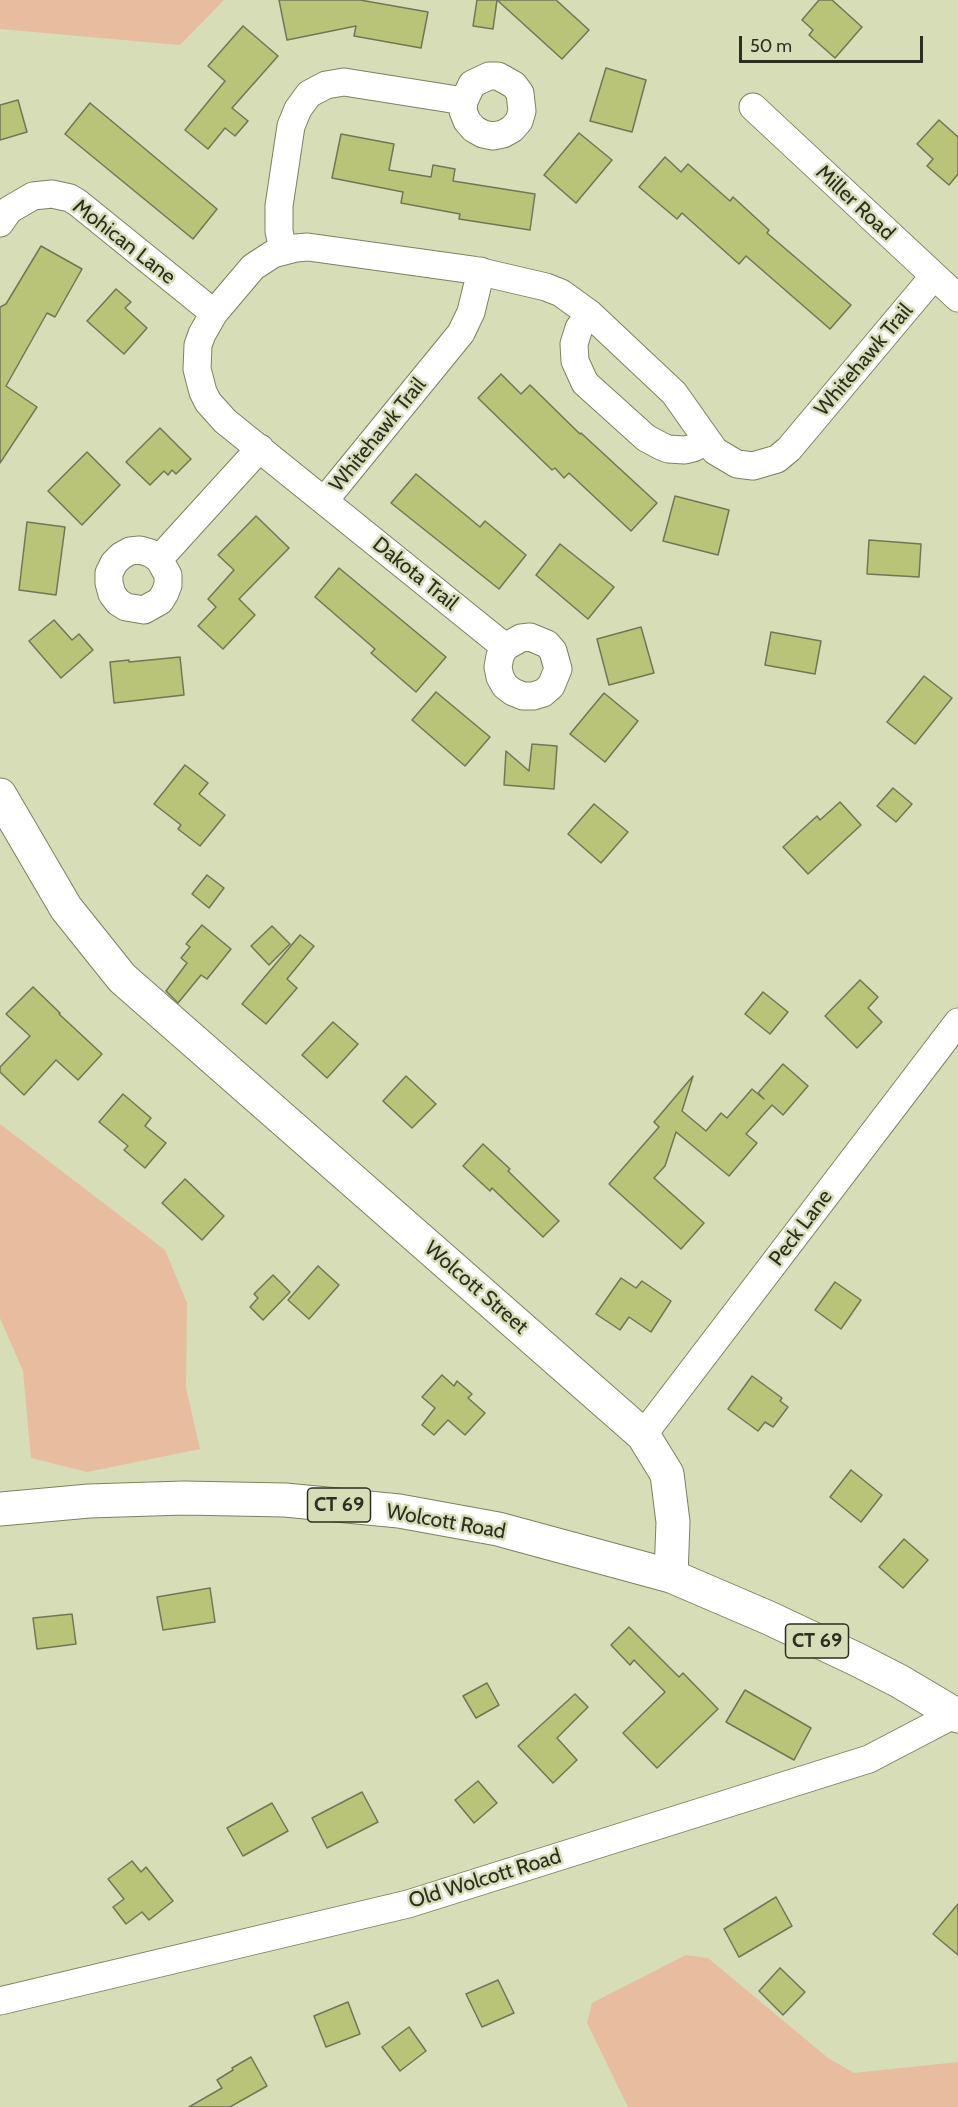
<!DOCTYPE html>
<style>
body{margin:0}
#map{position:relative;width:958px;height:2107px;overflow:hidden;background:#d6ddb7;font-family:Cabin,sans-serif}
canvas{display:block}
.scale{position:absolute;left:739px;top:36px;width:184px;height:27px;box-sizing:border-box;border:3px solid #2c2f20;border-top:0;padding-left:8px;font-size:18px;line-height:21px;white-space:nowrap;color:#2c2f20;-webkit-text-stroke:4px #d6ddb7;paint-order:stroke}
</style>
<div id="map">
<canvas width="958" height="2107"></canvas>
<div class="scale">50 m</div>
</div>
<script>
const g = document.querySelector('canvas').getContext('2d');
g.lineJoin = 'round';
function fill(path, color) {
  g.fillStyle = color;
  g.fill(path, 'evenodd');
}
function toPath(rows) {
  const path = new Path2D();
  for (const r of rows) {
    path.moveTo(r[0], r[1]);
    for (let i = 2; i < r.length; i += 2) path.lineTo(r[i], r[i + 1]);
  }
  return path;
}
function stroke(path, color, width, dash) {
  g.strokeStyle = color;
  g.lineWidth = width;
  g.lineCap = dash ? 'butt' : 'round';
  g.setLineDash(dash || []);
  g.stroke(path);
}
function write(font, color, halo, rows, align = 'center') {
  g.font = font + ' Cabin,sans-serif';
  g.lineWidth = 5;
  g.setLineDash([]);
  g.textBaseline = 'middle';
  g.strokeStyle = halo;
  g.fillStyle = color;
  for (const [text, x, y, turn = 0] of rows) {
    g.save();
    g.translate(x, y);
    g.rotate((+turn || 0) * Math.PI / 180);
    g.textAlign = isNaN(turn) ? turn : align;
    if (halo) g.strokeText(text, 0, 0);
    g.fillText(text, 0, 0);
    g.restore();
  }
}
fill(toPath([
 [0,0,224,0,180,45,0,29],
 [0,1124,165,1250,187,1303,186,1388,200,1449,87,1472,31,1458,23,1371,0,1318],
 [686,1955,708,1958,828,2058,854,2073,958,2062,958,2107,628,2107,587,2023,592,2003]
]), '#e8bc9f');
const building = toPath([
 [279,0,360,0,428,12,421,48,354,36,356,26,287,40,279,0],
 [477,0,556,0,589,30,562,59,497,0,493,29,473,26,477,0],
 [819,0,832,0,862,27,835,58,809,35,813,30,802,20,819,0],
 [243,26,278,56,232,108,248,121,235,136,225,128,208,149,185,130,225,81,208,66,243,26],
 [606,68,646,80,632,132,590,121,606,68],
 [18,100,27,132,0,140,0,105,18,100],
 [90,103,217,209,193,239,65,134,90,103],
 [939,120,958,137,958,174,949,185,927,166,933,159,917,144,939,120],
 [579,133,612,160,576,203,544,175,579,133],
 [341,134,394,144,389,170,431,177,433,165,455,169,453,181,535,194,530,230,459,219,460,214,401,203,403,192,332,178,341,134],
 [665,157,681,172,688,164,730,201,733,197,769,230,767,233,851,305,830,329,746,256,739,264,682,213,677,219,639,187,665,157],
 [41,246,82,269,55,317,47,313,6,386,37,407,0,463,0,307,6,304,41,246],
 [116,289,131,302,125,308,147,328,124,354,87,321,116,289],
 [501,374,521,394,530,385,580,434,581,433,657,503,631,531,569,473,564,478,555,468,552,470,478,398,501,374],
 [160,428,191,459,176,474,172,470,168,475,164,471,150,485,126,462,160,428],
 [87,452,120,485,82,525,48,491,87,452],
 [416,474,480,527,485,521,526,555,499,589,391,503,416,474],
 [675,496,729,510,718,555,663,541,675,496],
 [256,516,289,548,239,599,255,615,223,649,198,626,216,607,208,599,234,570,218,555,256,516],
 [27,522,65,527,56,595,19,590,27,522],
 [869,540,921,544,919,577,867,574,869,540],
 [560,544,614,587,588,619,536,575,560,544],
 [339,568,446,657,416,692,371,653,375,649,315,597,339,568],
 [54,620,72,640,79,634,93,650,61,678,29,641,54,620],
 [641,627,654,673,609,685,597,639,641,627],
 [771,632,821,641,815,674,765,665,771,632],
 [180,657,184,695,114,703,110,662,129,660,129,662,180,657],
 [924,676,952,698,915,744,887,722,924,676],
 [436,692,490,737,465,766,412,720,436,692],
 [604,693,638,721,605,762,570,734,604,693],
 [532,744,557,746,554,789,504,785,506,751,529,771,532,744],
 [185,765,208,783,199,794,225,815,200,846,178,829,181,825,154,804,185,765],
 [893,788,912,804,896,822,877,806,893,788],
 [840,802,861,825,808,874,783,847,817,816,820,820,840,802],
 [594,804,628,832,601,863,568,834,594,804],
 [207,875,224,888,209,908,192,894,207,875],
 [202,925,231,949,207,979,201,975,178,1003,166,991,187,963,181,958,190,947,186,944,202,925],
 [272,926,290,944,269,965,251,946,272,926],
 [300,935,314,946,287,979,297,988,266,1024,242,1004,300,935],
 [860,980,878,997,868,1008,882,1022,857,1048,825,1016,860,980],
 [33,987,60,1013,59,1014,102,1054,78,1080,56,1060,24,1095,0,1072,0,1067,30,1036,6,1014,33,987],
 [763,992,788,1012,770,1034,745,1014,763,992],
 [333,1022,358,1044,327,1078,302,1055,333,1022],
 [783,1064,808,1086,783,1115,772,1105,746,1134,757,1143,729,1176,676,1132,665,1166,654,1178,704,1223,681,1249,609,1184,659,1127,654,1122,693,1076,682,1111,706,1131,721,1113,727,1118,752,1089,764,1099,758,1093,783,1064],
 [406,1076,436,1104,412,1128,383,1101,406,1076],
 [123,1094,151,1118,145,1126,166,1143,145,1168,124,1150,128,1146,99,1122,123,1094],
 [483,1144,510,1169,508,1171,559,1221,543,1237,492,1188,490,1191,463,1166,483,1144],
 [185,1179,224,1216,202,1240,162,1203,185,1179],
 [318,1266,339,1285,309,1319,288,1300,318,1266],
 [273,1275,290,1292,263,1320,250,1307,258,1298,254,1294,273,1275],
 [621,1278,636,1288,642,1281,671,1301,651,1332,629,1317,620,1330,596,1314,621,1278],
 [835,1282,861,1300,841,1329,815,1310,835,1282],
 [442,1375,454,1386,457,1381,472,1394,468,1398,485,1413,465,1435,448,1420,434,1435,422,1425,435,1408,422,1397,442,1375],
 [752,1376,782,1398,780,1401,788,1407,773,1427,765,1422,758,1431,728,1409,752,1376],
 [851,1470,882,1495,861,1522,830,1497,851,1470],
 [904,1539,928,1560,903,1588,879,1567,904,1539],
 [210,1588,215,1622,163,1630,157,1597,210,1588],
 [72,1614,76,1644,37,1649,33,1618,72,1614],
 [629,1627,679,1677,683,1673,718,1709,657,1768,623,1733,665,1692,634,1660,630,1665,611,1645,629,1627],
 [487,1683,499,1705,476,1718,463,1696,487,1683],
 [745,1690,811,1728,794,1760,726,1722,745,1690],
 [575,1694,588,1707,557,1738,577,1760,553,1783,518,1746,575,1694],
 [478,1781,497,1803,474,1823,455,1800,478,1781],
 [362,1792,378,1822,327,1848,312,1818,362,1792],
 [272,1803,288,1831,243,1856,227,1828,272,1803],
 [132,1861,141,1872,146,1867,173,1901,149,1920,142,1912,126,1924,113,1907,124,1899,108,1879,132,1861],
 [776,1897,792,1926,739,1957,724,1929,776,1897],
 [958,1904,958,1955,933,1934,958,1904],
 [780,1968,805,1992,783,2015,759,1991,780,1968],
 [498,1980,514,2013,482,2027,466,1994,498,1980],
 [348,2002,360,2034,326,2047,314,2016,348,2002],
 [409,2027,426,2051,400,2071,382,2047,409,2027],
 [251,2057,267,2086,230,2107,189,2107,222,2088,217,2080,233,2070,232,2068,251,2057]
]);
fill(building, '#b9c478');
stroke(building, '#717755', 1.5);
const minor = toPath([
 [753,107,958,298],
 [0,223,9,210,33,196,52,194,70,198,78,203,214,313],
 [283,250,279,231,279,206,291,126,298,109,309,94,326,85,344,82,464,101,463,111,467,121,474,129,483,134,493,136,503,134,512,129,519,121,522,111,520,93,514,85,498,76,489,76,472,84,464,101],
 [590,314,579,328,574,344,575,361,585,383,646,438,661,446,668,449,685,450,693,448,707,441],
 [324,501,461,333,471,312,481,271],
 [159,559,168,575,168,585,165,593,160,601,144,610,126,607,118,602,112,594,109,583,109,573,114,563,121,556,130,551,140,550,150,553,159,559,260,448],
 [505,647,521,638,530,637,547,644,553,651,558,669,551,686,543,693,533,696,523,696,513,692,505,686,500,677,498,667,500,656,505,647,225,421,208,402,203,392,197,369,198,345,202,334,214,313,253,267,273,254,296,248,308,247,473,270,546,287,561,293,590,314,674,393,715,451,737,464,753,466,777,459,789,449,934,276],
 [643,1435,958,1022],
 [0,2001,408,1904,869,1759,955,1714]
]);
const major = toPath([
 [0,795,66,908,122,978,643,1435,667,1474,673,1522,671,1576],
 [0,1509,89,1501,184,1498,285,1500,399,1511,498,1529,671,1576,769,1618,858,1660,899,1681,958,1716]
]);
stroke(minor, '#7c8260', 29);
stroke(major, '#7c8260', 35);
stroke(minor, '#fff', 27);
stroke(major, '#fff', 33);
for (const [x, y, w] of [
 [339,1505,63],
 [817,1641,63]
]) {
  const box = new Path2D();
  box.roundRect(x - w / 2, y - 17, w, 34, 4.5);
  g.fillStyle = '#d6ddb7';
  g.fill(box);
  stroke(box, '#2c2f20', 1.5);
}
write('bold 20px', '#2c2f20', null, [
 ["CT 69",339,1505],
 ["CT 69",817,1641]
]);
write('21px', '#2c2f20', '#d6ddb7', [
 ["Miller Road",855,203,43],
 ["Mohican Lane",124,242,38],
 ["Whitehawk Trail",864,360,-50],
 ["Whitehawk Trail",378,435,-51],
 ["Dakota Trail",415,574,39],
 ["Peck Lane",801,1228,-53],
 ["Wolcott Street",476,1288,41],
 ["Wolcott Road",446,1522,10],
 ["Old Wolcott Road",485,1879,-17]
]);
</script>
